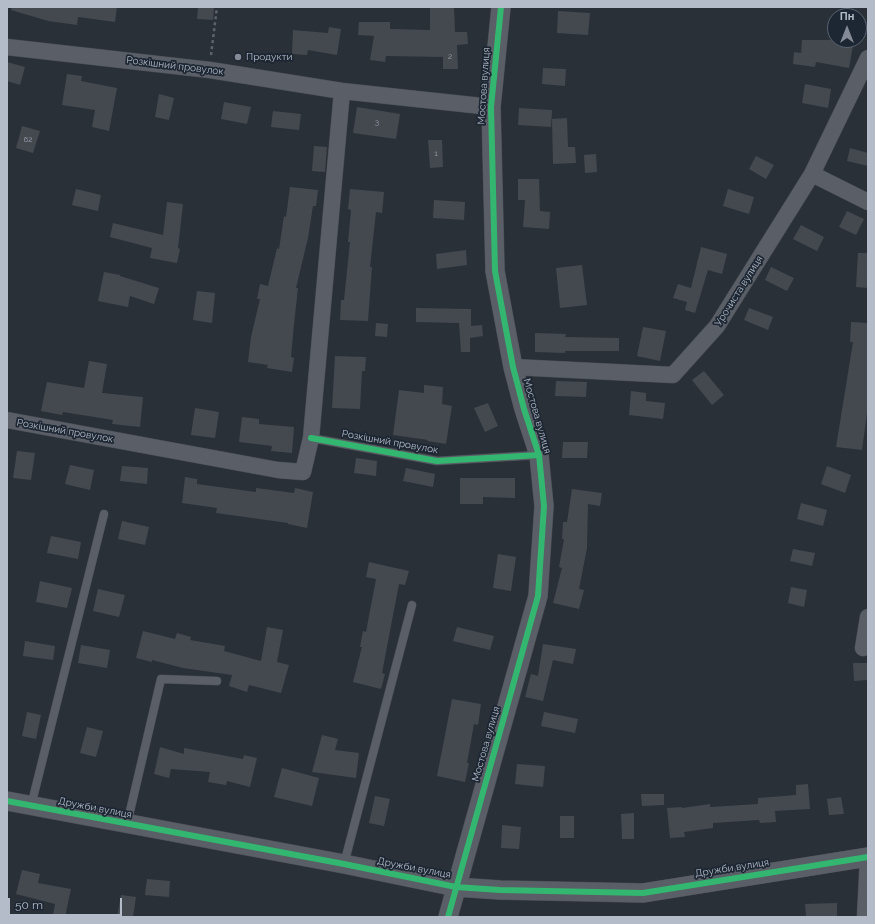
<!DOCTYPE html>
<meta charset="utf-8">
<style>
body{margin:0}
#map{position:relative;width:875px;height:924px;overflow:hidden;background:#2a3038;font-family:Raleway,sans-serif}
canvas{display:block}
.frame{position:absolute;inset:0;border:8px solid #b4bcc9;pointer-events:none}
.north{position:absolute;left:827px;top:8px;width:40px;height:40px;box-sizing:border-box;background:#1d2633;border:1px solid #59626f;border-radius:50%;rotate:0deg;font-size:11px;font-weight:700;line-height:16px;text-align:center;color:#b4bcc9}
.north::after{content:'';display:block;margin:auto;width:14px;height:18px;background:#848b96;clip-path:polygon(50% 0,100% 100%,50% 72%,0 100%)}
.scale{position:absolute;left:8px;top:898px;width:114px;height:18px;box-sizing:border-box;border:2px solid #b4bcc9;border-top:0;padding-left:5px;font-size:12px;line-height:14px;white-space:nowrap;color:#b4bcc9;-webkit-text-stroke:3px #1d2633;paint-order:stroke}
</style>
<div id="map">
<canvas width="875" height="924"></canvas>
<div class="frame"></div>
<div class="north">Пн</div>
<div class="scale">50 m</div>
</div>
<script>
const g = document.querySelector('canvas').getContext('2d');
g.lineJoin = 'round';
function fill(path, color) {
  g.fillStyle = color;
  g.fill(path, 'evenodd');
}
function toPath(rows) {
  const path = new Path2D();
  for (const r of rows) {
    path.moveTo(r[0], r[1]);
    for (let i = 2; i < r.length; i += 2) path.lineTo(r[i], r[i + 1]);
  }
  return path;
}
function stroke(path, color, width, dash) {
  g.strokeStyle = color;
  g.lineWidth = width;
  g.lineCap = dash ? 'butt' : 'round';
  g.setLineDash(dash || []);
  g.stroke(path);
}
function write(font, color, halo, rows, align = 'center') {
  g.font = font + ' Raleway,sans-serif';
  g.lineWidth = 3.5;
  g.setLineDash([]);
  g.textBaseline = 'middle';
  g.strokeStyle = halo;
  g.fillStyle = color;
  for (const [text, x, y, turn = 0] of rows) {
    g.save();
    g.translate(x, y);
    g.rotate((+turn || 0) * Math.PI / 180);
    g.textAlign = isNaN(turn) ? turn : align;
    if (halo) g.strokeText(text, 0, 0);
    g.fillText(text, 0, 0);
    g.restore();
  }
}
fill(toPath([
 [12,7,117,7,115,22,78,17,77,25,48,21,11,10],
 [198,7,214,7,213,20,197,19],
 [430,7,454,7,455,32,467,32,468,44,457,45,458,69,443,69,443,57,386,56,385,62,370,60,374,36,358,35,359,22,390,22,390,29,430,30],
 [558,11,590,13,588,35,557,33],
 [329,27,341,29,337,55,308,50,307,55,292,54,293,30,328,33],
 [802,40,854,40,849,68,816,62,815,67,793,64,794,52,801,53],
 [7,62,25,67,20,85,7,81],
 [543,68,566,69,565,86,542,84],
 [67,74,82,76,81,81,117,88,109,131,92,127,95,110,62,105],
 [805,84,831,89,828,108,802,103],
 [159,94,174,98,169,120,155,117],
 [224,102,251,107,247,124,221,119],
 [357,107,400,114,396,139,353,133],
 [519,108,552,110,551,127,518,125],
 [273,111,301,114,299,130,271,127],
 [567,118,568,147,575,147,576,163,553,164,552,119],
 [22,126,40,131,33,153,16,148],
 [428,140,442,140,443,167,430,168],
 [314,146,327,147,325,172,312,171],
 [850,148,868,153,868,166,847,161],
 [596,154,597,172,585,173,584,155],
 [756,156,774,165,766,179,749,169],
 [518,179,539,179,540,211,550,212,549,229,523,227,525,200,518,200],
 [290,187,318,190,316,206,313,206,308,238,296,288,298,288,294,324,291,357,294,358,292,372,267,368,268,365,248,362,251,337,260,299,257,299,260,284,268,286,277,248,279,249,284,216,286,217],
 [76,189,101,195,98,211,72,205],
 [350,189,384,192,382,213,376,212,370,267,372,267,368,321,340,320,341,300,344,300,350,242,348,242,351,210,348,209],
 [728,189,754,197,749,214,723,206],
 [434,200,465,202,464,220,433,218],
 [167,202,183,204,178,248,180,249,177,263,150,258,152,248,110,237,113,223,163,235],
 [847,211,864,219,856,235,839,227],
 [801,225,824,237,817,251,793,239],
 [701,247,727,254,722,274,708,270,695,313,685,310,687,302,673,298,678,284,691,288],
 [466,250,467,265,437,269,436,254],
 [858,253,868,253,868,288,856,287],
 [582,265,587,305,560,308,556,268],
 [771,267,794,278,787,291,765,280],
 [104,272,120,275,120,276,159,288,154,304,130,296,128,307,98,301],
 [197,291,215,293,212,323,193,320],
 [416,308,471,309,471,326,482,325,483,336,470,338,470,352,461,352,459,323,416,322],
 [749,308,773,317,768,330,744,320],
 [851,322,868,323,868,406,862,450,836,447,853,342,850,342],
 [376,323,388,324,387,337,375,336],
 [643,327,666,331,660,361,637,356],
 [535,333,566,334,565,337,619,338,619,351,565,351,565,353,535,352],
 [335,356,366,357,365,371,362,371,360,409,332,408],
 [89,361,107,364,102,393,143,397,140,427,112,424,113,420,63,412,62,415,41,411,47,382,84,388],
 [704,371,724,395,712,405,692,380],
 [556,381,587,382,586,397,555,396],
 [424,385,443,387,442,404,452,406,446,444,427,441,428,440,393,435,399,390,424,393],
 [631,391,646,393,646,401,665,403,663,419,629,415],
 [488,403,498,426,485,432,474,408],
 [195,408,219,412,215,438,191,435],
 [242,417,259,419,259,424,294,427,292,453,271,451,272,446,239,442],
 [563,442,588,442,587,458,562,458],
 [17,451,35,453,31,480,13,478],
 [356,458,377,461,376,476,354,473],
 [70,465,94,470,90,490,65,484],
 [122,466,148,468,147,484,120,481],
 [827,466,851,475,845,493,821,484],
 [406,468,435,474,433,487,403,481],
 [185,477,197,479,197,484,256,492,256,488,294,493,295,488,313,492,307,528,288,524,288,523,216,513,217,508,182,503],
 [460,478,515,478,515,498,483,497,483,504,460,504],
 [572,489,602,493,600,506,588,504,587,548,579,589,584,590,579,609,553,603,562,568,559,567,564,539,562,539,563,522,567,522],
 [801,503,827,510,823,526,797,519],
 [122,521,149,527,145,545,118,539],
 [51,536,81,542,78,559,47,553],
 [793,549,815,553,812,566,790,561],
 [498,554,516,557,511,591,493,588],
 [369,562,409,571,405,585,399,584,382,673,385,674,381,689,353,682,362,647,360,647,363,631,366,632,376,579,366,577],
 [40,581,72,588,67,608,36,602],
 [791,587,807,590,804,607,788,603],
 [98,589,125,595,119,617,93,611],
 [267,627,283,630,277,662,289,665,281,693,249,685,247,692,229,686,232,675,183,668,152,660,152,662,136,658,143,631,175,639,177,633,191,637,190,640,225,646,224,651,261,661],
 [457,627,494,636,490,650,453,641],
 [25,641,55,646,53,660,23,656],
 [543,644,576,649,573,664,553,660,543,701,525,697,531,674,538,676],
 [81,645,110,650,107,668,78,663],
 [853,663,868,663,868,680,854,681],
 [452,699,481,704,478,725,474,724,467,763,469,763,465,782,437,776],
 [27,712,41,715,36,739,22,736],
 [544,712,578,719,575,733,541,726],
 [87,727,103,731,96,757,80,753],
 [322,735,338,739,335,750,359,753,356,778,312,772],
 [160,747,184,754,184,748,243,759,244,755,257,758,250,787,227,781,226,785,208,782,210,772,171,769,169,778,154,774],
 [517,764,545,766,543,787,515,784],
 [282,768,319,778,312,806,274,797],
 [808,784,810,809,775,811,776,822,760,823,759,820,713,823,713,828,684,832,685,837,670,838,667,808,682,807,682,808,710,804,710,807,758,804,758,798,796,795,796,785],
 [641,794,664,794,664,805,642,806],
 [375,796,390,799,384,826,369,823],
 [841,797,844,814,829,815,827,799],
 [634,813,634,839,622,839,621,814],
 [560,816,574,816,574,838,560,838],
 [502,825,521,827,519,849,501,848],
 [22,870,40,874,38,883,71,889,65,917,53,915,55,904,16,894],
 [147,879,170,881,169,897,145,895],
 [121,895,136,897,133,917,117,917],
 [837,903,837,917,806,917,805,904]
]), '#444950');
const service = toPath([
 [311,438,437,461,539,455],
 [31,806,104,514],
 [127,824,161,679,217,681],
 [344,864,412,605]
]);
const minor = toPath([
 [7,47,210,70,342,91,491,107],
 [812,174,868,202],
 [513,367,673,375,717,326,812,174,868,58],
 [7,420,278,470,303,472,311,438,342,91],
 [863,648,868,617],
 [865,917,868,857]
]);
const tertiary = toPath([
 [7,801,344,864,456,887,500,890,643,893,868,857],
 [448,917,538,596,544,506,539,455,524,409,513,367,495,271,491,107,501,7]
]);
stroke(service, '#484c53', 9);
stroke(minor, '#484c53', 17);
stroke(tertiary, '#484c53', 20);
stroke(toPath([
 [211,55,217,7]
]), '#5d636a', 2.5, [3, 3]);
stroke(service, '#5a5e66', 8);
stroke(minor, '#5a5e66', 16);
stroke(tertiary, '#5a5e66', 19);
stroke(toPath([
 [311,438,437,461,539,455],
 [7,801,344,864,456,887,500,890,643,893,868,857],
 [448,917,538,596,544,506,539,455,524,409,513,367,495,271,491,107,501,7]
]), '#33b770', 6);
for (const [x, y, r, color] of [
 [238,57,4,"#848b96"]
]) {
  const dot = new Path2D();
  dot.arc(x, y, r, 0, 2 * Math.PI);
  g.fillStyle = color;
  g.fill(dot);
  stroke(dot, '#1d2633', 1.5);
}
write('8px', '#989fab', null, [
 ["2",450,57],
 ["3",377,123],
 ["62",28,140],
 ["1",436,154]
]);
write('10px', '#b4bcc9', '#1d2633', [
 ["Продукти",246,57]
], 'left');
write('10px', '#b4bcc9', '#1d2633', [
 ["Розкішний провулок",175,66,7],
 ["Мостова вулиця",484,86,-86],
 ["Урочиста вулиця",739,291,-58],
 ["Мостова вулиця",537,416,74],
 ["Розкішний провулок",65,431,10],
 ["Розкішний провулок",390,442,10],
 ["Мостова вулиця",486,744,-74],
 ["Дружби вулиця",95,808,11],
 ["Дружби вулиця",414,868,11],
 ["Дружби вулиця",732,868,-9]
]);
</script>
